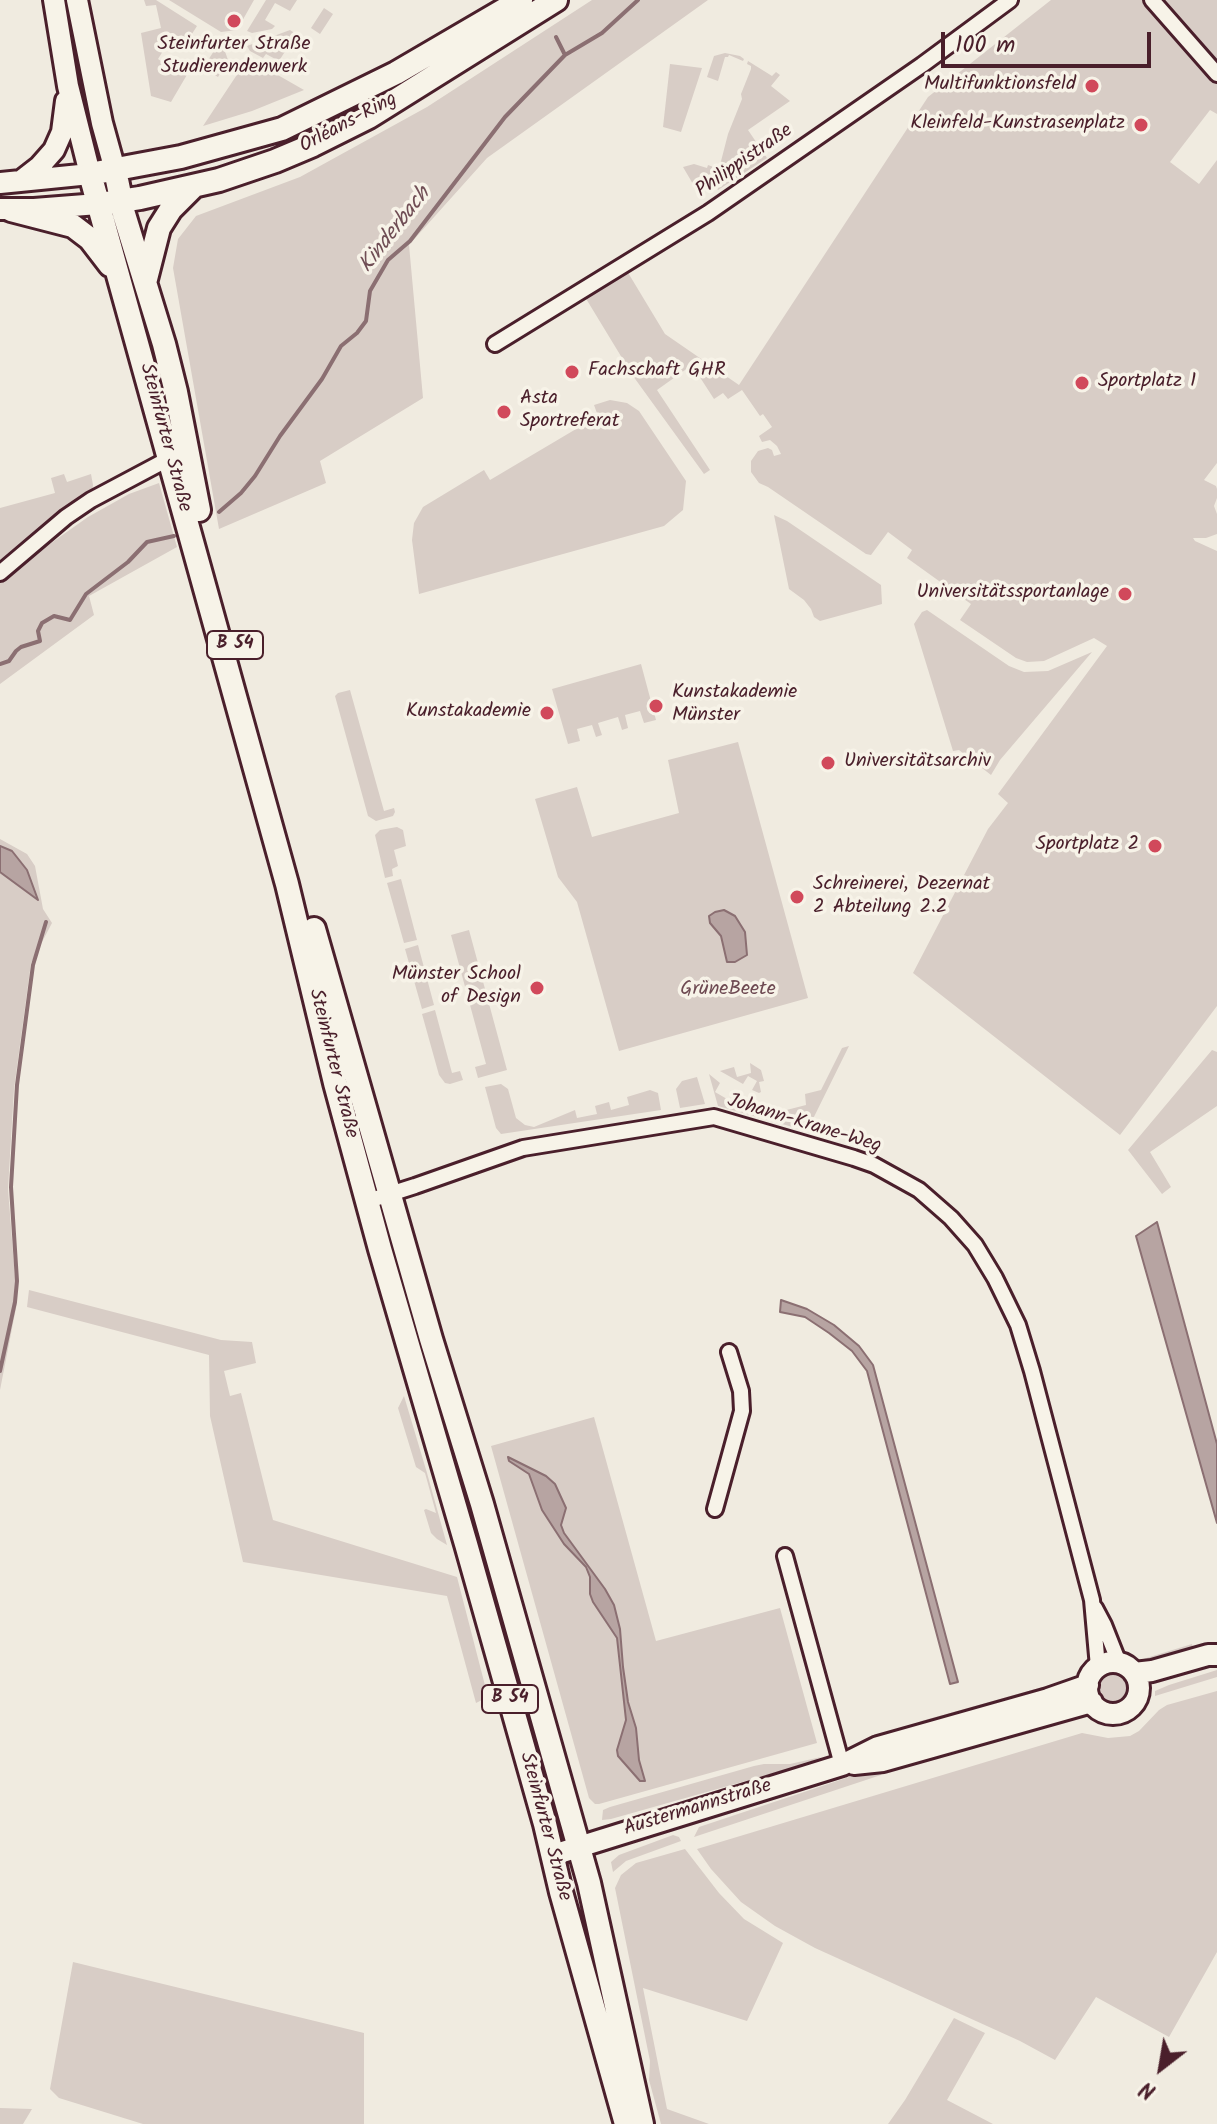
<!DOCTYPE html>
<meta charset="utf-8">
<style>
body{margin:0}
#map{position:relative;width:1217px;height:2124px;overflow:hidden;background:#f0ebe0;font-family:Kalam,sans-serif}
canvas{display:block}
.north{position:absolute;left:1121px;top:2028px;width:80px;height:80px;-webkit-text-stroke:6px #f7f3e8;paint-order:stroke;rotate:211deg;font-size:22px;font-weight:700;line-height:32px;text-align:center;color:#4a1f2b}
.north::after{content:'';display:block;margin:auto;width:28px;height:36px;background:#4a1f2b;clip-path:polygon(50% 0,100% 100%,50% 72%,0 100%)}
.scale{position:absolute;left:941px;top:32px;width:210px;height:36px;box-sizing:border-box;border:4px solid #4a1f2b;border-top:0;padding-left:10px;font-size:24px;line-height:28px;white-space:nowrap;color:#4a1f2b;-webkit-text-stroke:6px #f7f3e8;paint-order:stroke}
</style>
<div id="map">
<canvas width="1217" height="2124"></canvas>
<div class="north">N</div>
<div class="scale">100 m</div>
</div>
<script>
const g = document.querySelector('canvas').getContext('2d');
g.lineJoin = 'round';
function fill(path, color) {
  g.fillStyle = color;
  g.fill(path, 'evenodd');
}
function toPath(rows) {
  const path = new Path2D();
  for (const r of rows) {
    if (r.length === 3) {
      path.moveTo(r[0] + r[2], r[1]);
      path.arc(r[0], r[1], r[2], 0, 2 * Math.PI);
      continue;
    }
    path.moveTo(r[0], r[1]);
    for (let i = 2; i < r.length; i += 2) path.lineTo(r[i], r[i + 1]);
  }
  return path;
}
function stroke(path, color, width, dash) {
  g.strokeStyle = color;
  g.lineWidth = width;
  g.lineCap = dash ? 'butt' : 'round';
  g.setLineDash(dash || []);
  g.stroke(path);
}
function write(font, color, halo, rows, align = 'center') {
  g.font = font + ' Kalam,sans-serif';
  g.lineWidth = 7;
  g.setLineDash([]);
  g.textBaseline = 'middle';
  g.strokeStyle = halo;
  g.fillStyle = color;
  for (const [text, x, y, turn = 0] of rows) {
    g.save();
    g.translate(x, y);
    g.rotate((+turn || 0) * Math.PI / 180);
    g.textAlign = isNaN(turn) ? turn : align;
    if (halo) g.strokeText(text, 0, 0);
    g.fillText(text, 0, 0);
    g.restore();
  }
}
fill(toPath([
 [144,0,156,0,197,26,181,51,168,43,158,59,176,71,183,70,188,73,171,102,151,96,141,33,161,28,156,5,146,6],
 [169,0,254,0,237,30,221,32],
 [266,0,297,0,290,11,275,3,265,20,275,26,272,29,252,33,247,31],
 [534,0,542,0,388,97,309,135,371,94],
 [592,0,708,0,487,158,409,245,423,398,320,461,326,483,219,529,173,268,178,239,196,216,300,177,427,107],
 [1051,0,1217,0,1217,114,1210,110,1170,162,1199,184,1217,160,1217,463,1204,480,1216,486,1217,489,1217,498,1214,506,1217,514,1217,534,1206,538,1193,538,1195,541,1217,551,1217,1006,1120,1135,913,973,988,829,1008,803,998,794,1107,646,1094,638,1044,661,1027,662,1016,658,960,620,971,604,907,558,912,550,888,532,871,555,866,554,768,487,759,483,751,472,751,461,758,451,768,448,772,450,774,456,781,454,777,446,770,440,762,442,759,436,772,427,763,414,760,416,742,390,728,399,723,393,714,399,692,365,657,390,710,470,704,474,633,376,585,297,627,271,665,334,739,385,928,97],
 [324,8,333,14,320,34,311,28],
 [290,30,296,34,279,61,266,54,263,58,250,51,247,46],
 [221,40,228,60,218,77,203,68],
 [725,53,740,56,744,59,743,61,729,55,728,57,725,57,718,81,707,77,714,56],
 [248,58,304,90,252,111,203,126],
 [748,61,772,76,776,72,780,75,771,86,790,101,748,130,767,158,718,190,708,176,699,183,705,193,700,196,683,167,694,164,707,168,708,165,719,169,728,134,742,99,741,94,751,69,751,66,747,64],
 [670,64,702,68,681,132,663,127],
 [610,400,627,403,639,411,686,481,683,510,664,526,419,594,412,540,414,523,423,507,484,470,490,480,598,416,594,405],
 [64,474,67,482,91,474,93,485,91,500,0,573,0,508,55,493,51,478],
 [159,483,177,547,89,596,94,615,0,684,0,581,13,570,88,517,129,494],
 [774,515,787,521,881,585,882,604,820,621,814,617,811,609,804,600,789,589],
 [927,610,1009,666,1024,672,1048,671,1092,652,1000,760,991,775,959,750,953,751,914,624,922,612],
 [641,664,656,720,644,723,640,711,625,715,628,728,622,730,618,717,598,723,602,735,596,737,592,725,577,729,580,741,568,744,552,689],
 [350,690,384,811,394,808,395,812,393,816,376,821,368,816,335,696,338,693],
 [738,742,808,998,619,1051,577,902,558,877,535,799,577,787,592,837,679,813,668,760],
 [397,827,403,830,406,846,394,850,398,866,392,869,393,876,385,878,375,835,380,830],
 [0,839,27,854,35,866,43,909,52,923,31,963,14,1089,8,1189,17,1303,0,1390,0,872,14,881,12,851,0,846],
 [401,879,417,940,404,943,387,883],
 [469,930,507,1070,478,1078,475,1067,486,1064,451,935],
 [418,945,434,1005,422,1009,405,949],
 [435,1010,452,1073,460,1071,463,1080,450,1084,445,1083,439,1075,422,1014],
 [849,1046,807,1131,718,1106,709,1074,720,1083,715,1092,751,1113,756,1104,760,1106,763,1116,806,1105,805,1094,821,1090,842,1048],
 [1212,1050,1217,1052,1217,1106,1150,1152,1171,1187,1162,1194,1128,1150],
 [750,1063,761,1070,764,1081,759,1082,761,1092,759,1093,752,1090,757,1081,748,1076,743,1084,720,1071,734,1067,737,1077,751,1073],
 [697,1077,705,1104,680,1108,676,1089,682,1081],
 [501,1084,508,1089,516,1118,525,1125,534,1127,575,1110,577,1118,597,1114,595,1106,609,1102,611,1110,629,1105,627,1097,650,1090,658,1093,661,1110,501,1134,496,1128,485,1087],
 [29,1290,221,1340,252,1342,256,1363,224,1371,230,1396,241,1393,273,1520,457,1577,488,1697,476,1703,447,1596,243,1562,210,1416,209,1355,27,1307],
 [404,1396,427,1473,447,1545,437,1539,431,1533,424,1510,426,1509,436,1513,425,1473,416,1467,398,1408],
 [594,1417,656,1641,780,1608,817,1743,599,1804,595,1804,589,1798,491,1446],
 [446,1442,451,1448,470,1505,482,1533,558,1810,553,1812,494,1599],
 [1192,1644,1194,1650,1148,1664,1143,1659],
 [1217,1670,1217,1677,1155,1696,1155,1691,1169,1685],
 [1113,1688,17],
 [1071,1679,1070,1685,904,1732,921,1721],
 [1217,1691,1217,1952,1169,2037,1096,1997,1055,2060,1020,2041,815,1948,775,1926,741,1902,711,1869,697,1849,1082,1733,1108,1738,1130,1736,1139,1731,1159,1710,1167,1705],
 [821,1757,806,1764,611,1819,602,1820,603,1810,610,1807,754,1766,764,1764,790,1764],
 [882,1766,883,1772,881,1775,694,1837,699,1827],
 [673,1835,679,1837,681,1841,626,1861,613,1872,611,1862,619,1855],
 [685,1849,719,1893,744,1919,783,1943,747,2021,643,1988,667,2109,709,2124,661,2124,649,2080,650,2061,615,1888,621,1875,636,1863],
 [73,1962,364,2033,364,2124,143,2124,59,2098,50,2089],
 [954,2018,985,2033,947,2100,993,2124,888,2124,905,2100],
 [0,2108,32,2109,23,2124,0,2124]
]), '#d8cdc6');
const water = toPath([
 [0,846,12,851,27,870,38,900,0,872,0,846],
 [724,910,735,916,745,932,747,955,735,962,727,962,721,936,710,923,709,916,715,912,724,910],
 [1157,1222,1217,1444,1217,1523,1136,1236,1157,1222],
 [781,1300,807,1309,834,1325,859,1346,873,1365,958,1682,950,1684,867,1371,852,1351,829,1333,805,1317,780,1312,781,1300],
 [508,1457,546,1476,555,1484,566,1508,561,1525,564,1533,605,1589,614,1605,620,1629,623,1667,628,1702,636,1728,639,1760,645,1781,640,1781,618,1756,617,1750,626,1720,617,1638,593,1602,590,1594,590,1577,586,1567,564,1544,542,1510,529,1474,509,1461,508,1457]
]);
fill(water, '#b7a4a2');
stroke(water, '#8b6f72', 2);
stroke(toPath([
 [556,37,565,55],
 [219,512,241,493,255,476,280,436,322,379,341,346,357,333,366,321,370,291,388,260,410,241,505,117,565,55,602,33,638,0],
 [0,664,9,661,16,651,21,647,40,641,38,631,42,623,54,616,70,620,86,594,128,562,147,542,174,536],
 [0,1371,15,1302,17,1281,11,1187,17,1085,33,965,46,922]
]), '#8b6f72', 4);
const minor = toPath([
 [1152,0,1217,74],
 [495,344,708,213,922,65,1010,0],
 [0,573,66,517,91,500,170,458],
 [368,1201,415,1186,523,1148,714,1117,854,1158,874,1165,919,1190,951,1218,975,1245,995,1278,1018,1325,1032,1371,1092,1600,1098,1667],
 [715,1509,742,1411,741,1391,729,1352],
 [785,1556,842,1765],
 [1095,1608,1104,1625,1119,1663]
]);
const secondary = toPath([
 [77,0,102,123,115,170],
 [21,181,39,167,54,150,62,132,66,101],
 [0,183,90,174,68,86,54,0],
 [0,209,34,209,98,204],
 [1113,1688,26],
 [1134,1673,1152,1671,1208,1655,1217,1655],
 [854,1764,883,1761,1092,1702],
 [553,1855,842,1765,878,1747,1048,1699,1088,1685]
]);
const primary = toPath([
 [521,0,396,73,282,129,181,157,90,174,287,884,335,1083,380,1249,466,1544,545,1824,561,1892,626,2124],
 [115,170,124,214,164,344,176,392,199,510],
 [107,203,140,198,219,180,275,161,313,145,369,117,556,0],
 [11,210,73,226,90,239,110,265],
 [146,279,159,228,171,209,192,188],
 [314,929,431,1339,482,1504,589,1883,642,2124]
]);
stroke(minor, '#4a1f2b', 20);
stroke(secondary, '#4a1f2b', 26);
stroke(primary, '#4a1f2b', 28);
stroke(minor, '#f7f3e8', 14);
stroke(secondary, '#f7f3e8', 20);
stroke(primary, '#f7f3e8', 22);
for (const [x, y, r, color] of [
 [234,21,8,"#d1495b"],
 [1092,86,8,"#d1495b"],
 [1141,125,8,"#d1495b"],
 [572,372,8,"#d1495b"],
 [1082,383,8,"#d1495b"],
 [504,412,8,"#d1495b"],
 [1125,594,8,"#d1495b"],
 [656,706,8,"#d1495b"],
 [547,713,8,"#d1495b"],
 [828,763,8,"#d1495b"],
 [1155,846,8,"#d1495b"],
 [797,897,8,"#d1495b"],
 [537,988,8,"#d1495b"]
]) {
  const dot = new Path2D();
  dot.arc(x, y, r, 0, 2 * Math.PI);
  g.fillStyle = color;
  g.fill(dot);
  stroke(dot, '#f7f3e8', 3);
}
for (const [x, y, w] of [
 [235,645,56],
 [510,1699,56]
]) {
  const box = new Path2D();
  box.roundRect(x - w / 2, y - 14, w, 28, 6);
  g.fillStyle = '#f7f3e8';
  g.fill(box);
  stroke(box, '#4a1f2b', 2);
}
write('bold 18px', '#4a1f2b', null, [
 ["B 54",235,645],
 ["B 54",510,1699]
]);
write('20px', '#4a1f2b', '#f7f3e8', [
 ["Steinfurter Straße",234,46,"center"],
 ["Studierendenwerk",234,69,"center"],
 ["Multifunktionsfeld",1076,86],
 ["Kleinfeld-Kunstrasenplatz",1125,125],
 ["Fachschaft GHR",588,372,"left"],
 ["Sportplatz 1",1098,383,"left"],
 ["Asta",520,400,"left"],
 ["Sportreferat",520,423,"left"],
 ["Universitätssportanlage",1109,594],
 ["Kunstakademie",672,694,"left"],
 ["Münster",672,717,"left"],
 ["Kunstakademie",531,713],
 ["Universitätsarchiv",844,763,"left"],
 ["Sportplatz 2",1139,846],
 ["Schreinerei, Dezernat",813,886,"left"],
 ["2 Abteilung 2.2",813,909,"left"],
 ["Münster School",521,976],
 ["of Design",521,999]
], 'right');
write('20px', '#4a1f2b', '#f7f3e8', [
 ["Orléans-Ring",349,124,-28],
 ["Philippistraße",745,162,-35],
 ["Steinfurter Straße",164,438,75],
 ["Steinfurter Straße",332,1064,76],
 ["Johann-Krane-Weg",804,1125,17],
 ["Austermannstraße",698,1809,-17],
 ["Steinfurter Straße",544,1827,75]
]);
write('20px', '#6e4a52', '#f7f3e8', [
 ["GrüneBeete",728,991]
]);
write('italic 22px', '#704e55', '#f7f3e8', [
 ["Kinderbach",396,231,-52]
]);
</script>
